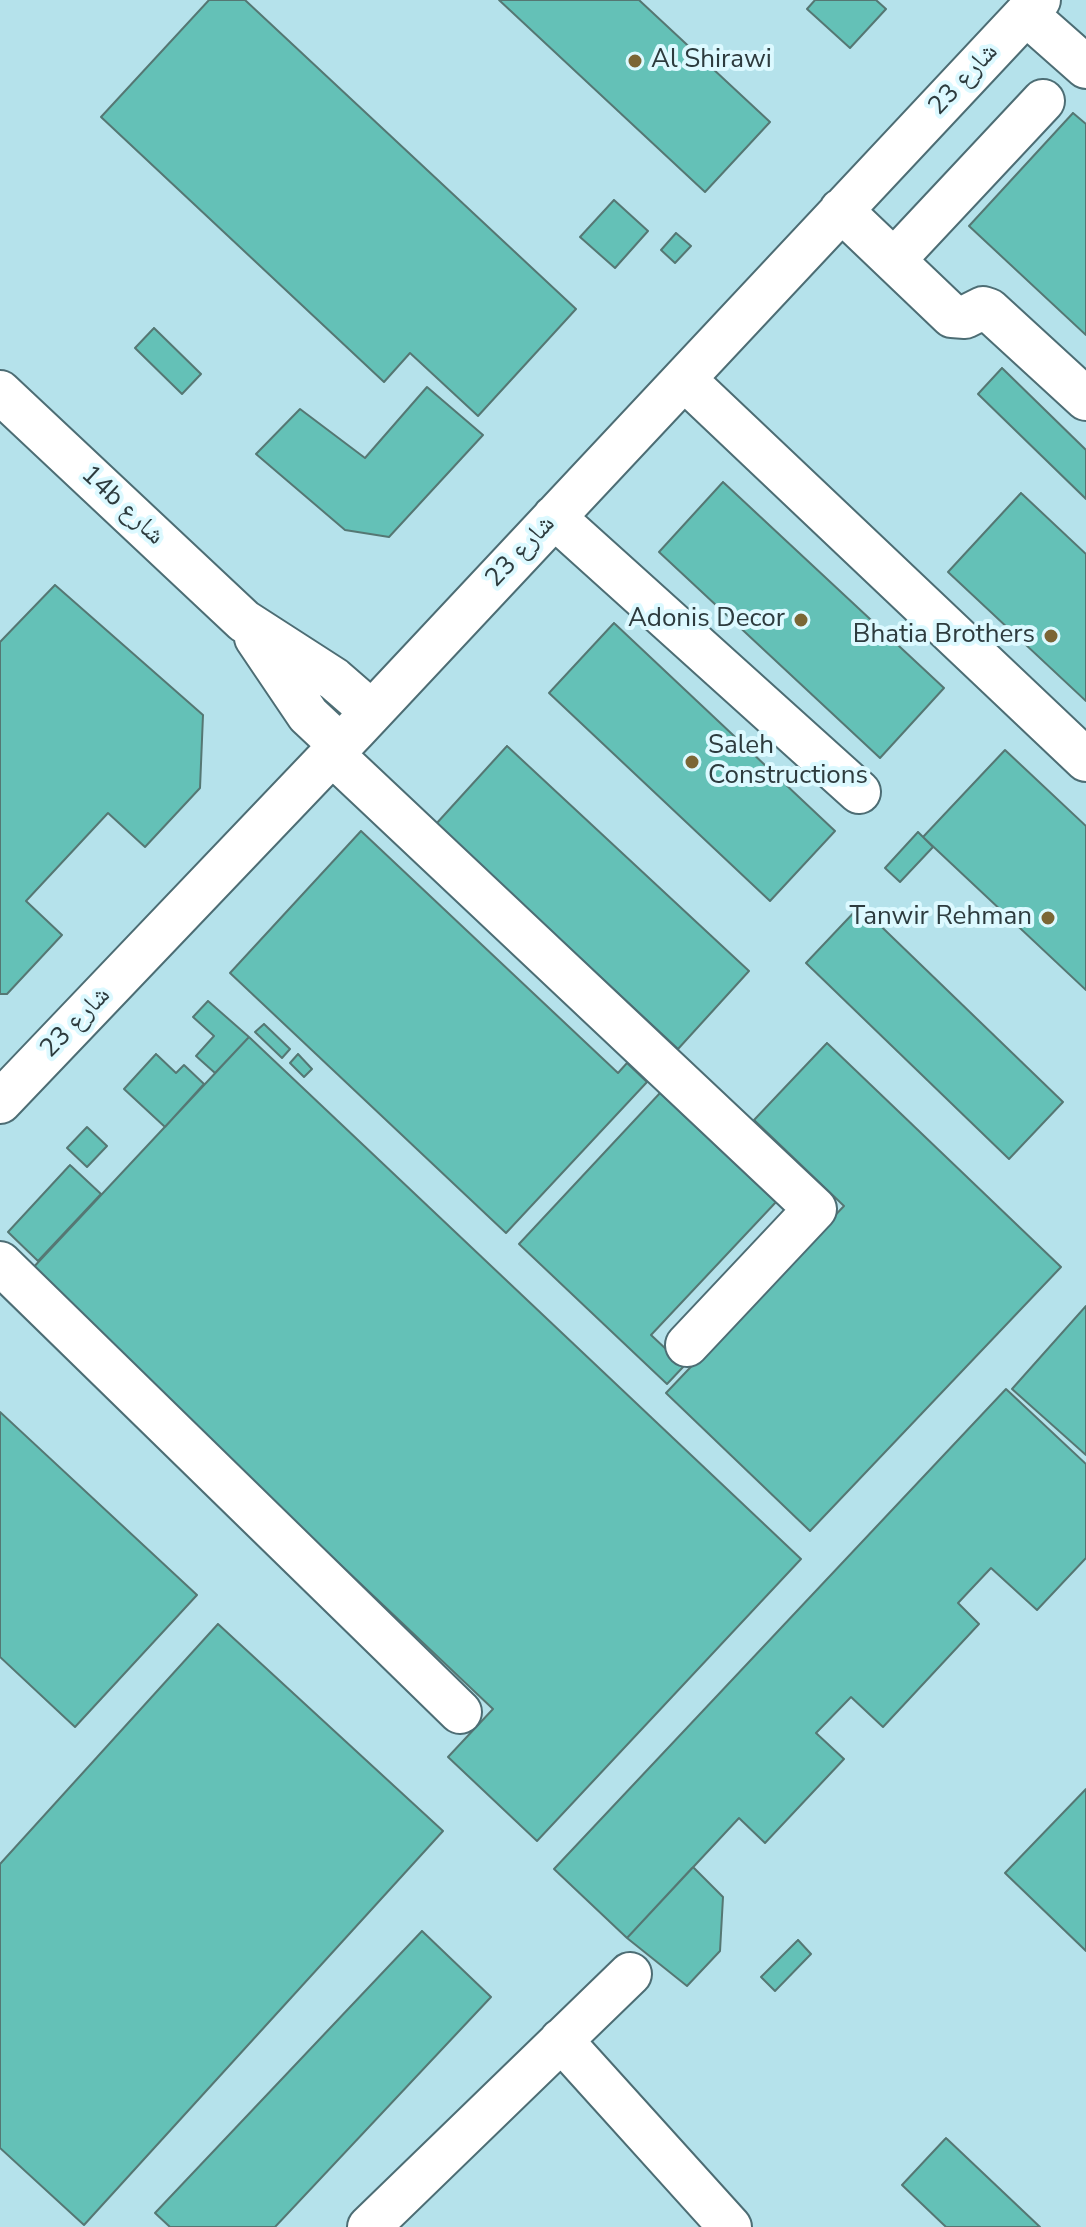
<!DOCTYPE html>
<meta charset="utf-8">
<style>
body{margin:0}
canvas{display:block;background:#c9edf5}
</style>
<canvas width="1086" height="2227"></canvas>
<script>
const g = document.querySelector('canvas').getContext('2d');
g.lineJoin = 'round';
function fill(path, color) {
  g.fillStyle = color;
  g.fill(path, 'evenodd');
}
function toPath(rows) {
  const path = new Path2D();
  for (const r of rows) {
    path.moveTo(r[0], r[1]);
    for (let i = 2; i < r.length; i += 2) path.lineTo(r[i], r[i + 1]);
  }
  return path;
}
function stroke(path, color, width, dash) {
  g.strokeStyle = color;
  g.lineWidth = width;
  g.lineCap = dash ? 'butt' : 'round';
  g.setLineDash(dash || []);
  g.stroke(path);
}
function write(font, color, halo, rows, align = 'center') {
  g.font = font + ' "Nunito Sans","Noto Naskh Arabic",sans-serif';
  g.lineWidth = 8;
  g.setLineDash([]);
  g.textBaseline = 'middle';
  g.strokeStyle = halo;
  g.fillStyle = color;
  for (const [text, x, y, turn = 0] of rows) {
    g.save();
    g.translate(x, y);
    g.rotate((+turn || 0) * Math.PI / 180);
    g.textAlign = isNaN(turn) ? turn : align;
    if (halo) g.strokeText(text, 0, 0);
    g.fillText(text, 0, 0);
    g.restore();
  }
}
fill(toPath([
 [0,0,1086,0,1086,2227,0,2227]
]), '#b5e2eb');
const building = toPath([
 [209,0,245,0,576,309,478,416,410,353,384,382,101,117,209,0],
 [499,0,639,0,770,122,705,192,499,0],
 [815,0,876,0,886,9,850,48,807,9,815,0],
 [1073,113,1086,124,1086,335,969,226,1073,113],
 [614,200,648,231,615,268,580,237,614,200],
 [676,233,691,246,675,263,661,250,676,233],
 [154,328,201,374,182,394,135,348,154,328],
 [1002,368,1086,450,1086,499,978,394,1002,368],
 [427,387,483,435,389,537,345,530,256,454,300,409,365,458,427,387],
 [723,482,944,688,880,758,659,552,723,482],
 [1021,493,1086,554,1086,701,948,572,1021,493],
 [55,585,203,715,200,788,145,847,108,813,26,901,62,935,7,994,0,994,0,642,55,585],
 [614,623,835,831,770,901,549,693,614,623],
 [507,746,749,971,678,1049,436,824,507,746],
 [1005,750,1086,826,1086,990,923,837,1005,750],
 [361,831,618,1073,627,1063,647,1082,506,1233,230,973,361,831],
 [918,832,933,847,900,882,885,868,918,832],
 [860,906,1063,1102,1009,1159,806,963,860,906],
 [208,1001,249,1037,215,1073,196,1056,214,1036,193,1017,208,1001],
 [264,1024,290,1049,282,1058,255,1032,264,1024],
 [249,1037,801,1559,537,1841,448,1757,493,1709,30,1271,249,1037],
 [827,1043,1061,1267,810,1531,666,1393,844,1206,754,1120,827,1043],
 [156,1054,176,1073,184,1065,204,1084,165,1127,124,1089,156,1054],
 [298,1054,312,1069,304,1077,290,1063,298,1054],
 [660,1093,776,1202,651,1335,684,1366,667,1384,519,1244,660,1093],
 [87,1127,107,1146,87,1167,67,1148,87,1127],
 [70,1165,101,1194,38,1261,8,1232,70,1165],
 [1086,1306,1086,1455,1012,1389,1086,1306],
 [1006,1389,1086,1464,1086,1558,1037,1610,991,1568,958,1603,979,1624,883,1727,851,1697,816,1733,844,1759,765,1843,739,1818,627,1938,554,1869,1006,1389],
 [0,1412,197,1595,75,1727,0,1657,0,1412],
 [218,1624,443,1831,84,2225,0,2148,0,1864,218,1624],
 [1086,1789,1086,1951,1005,1873,1086,1789],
 [693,1867,723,1897,720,1951,687,1986,627,1938,693,1867],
 [422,1931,491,1997,275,2227,170,2227,155,2213,422,1931],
 [798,1940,811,1954,775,1991,761,1977,798,1940],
 [946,2138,1040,2227,946,2227,902,2185,946,2138]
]);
fill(building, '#64c1b7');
stroke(building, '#557773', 2);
const minor = toPath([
 [1026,14,1086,67],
 [841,210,952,316,965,317,983,308,989,310,1086,399],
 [894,260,1043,101],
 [684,379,1086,760],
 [0,392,244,621,334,679,372,712],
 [554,517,859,792],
 [256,638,308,715,340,745],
 [332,754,815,1209,687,1345],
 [0,1102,356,729,1039,0],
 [0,1263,460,1712],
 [561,2040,730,2227],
 [369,2227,630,1974]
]);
stroke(minor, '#4d6d74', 46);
stroke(minor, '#fff', 42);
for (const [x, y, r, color] of [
 [635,61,8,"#7b6635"],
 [801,620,8,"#7b6635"],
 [1051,636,8,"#7b6635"],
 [692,762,8,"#7b6635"],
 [1048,918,8,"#7b6635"]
]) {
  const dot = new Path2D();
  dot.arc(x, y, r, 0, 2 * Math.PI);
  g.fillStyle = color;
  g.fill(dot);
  stroke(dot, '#dcf9ff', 3);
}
write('26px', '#2d3b3e', '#dcf9ff', [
 ["Al Shirawi",651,61,"left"],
 ["Adonis Decor",785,620],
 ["Bhatia Brothers",1035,636],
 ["Saleh",708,747,"left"],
 ["Constructions",708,777,"left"],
 ["Tanwir Rehman",1032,918]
], 'right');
write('26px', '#2d3b3e', '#dcf9ff', [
 ["شارع 23",964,80,-47],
 ["14b شارع",122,506,43],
 ["شارع 23",521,552,-47],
 ["شارع 23",76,1023,-46]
]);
</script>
